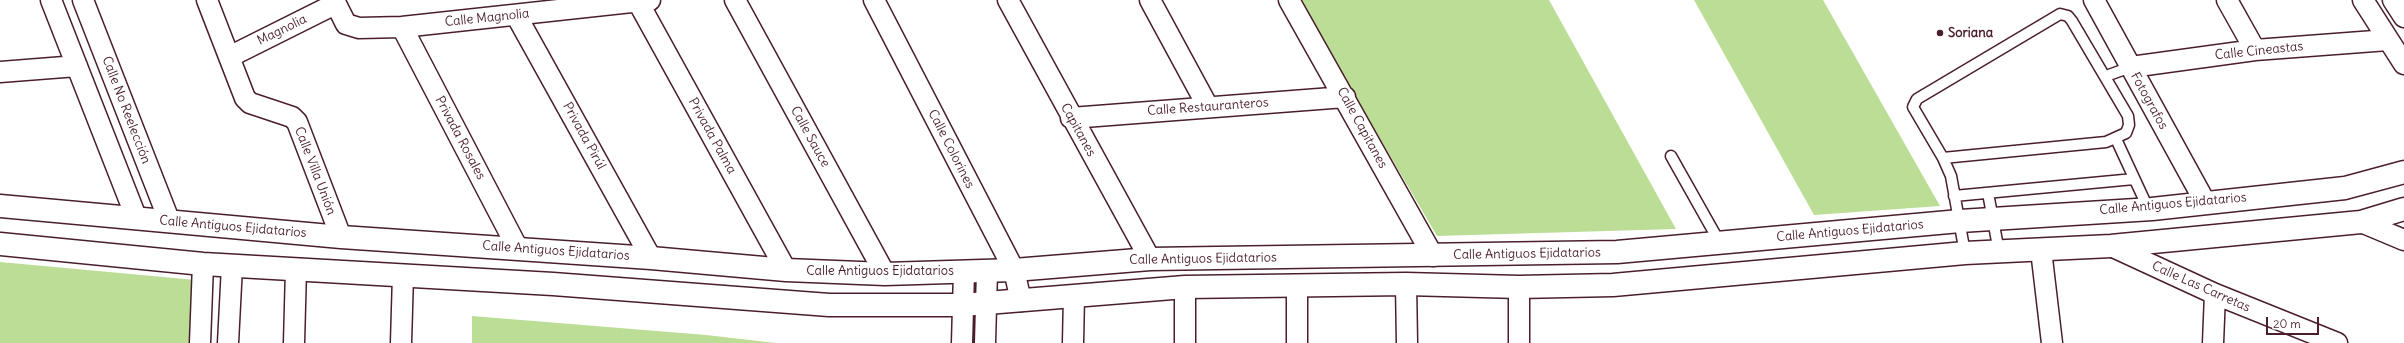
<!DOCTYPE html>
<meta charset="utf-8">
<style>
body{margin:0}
#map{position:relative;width:2404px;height:343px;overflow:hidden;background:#fff;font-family:Delius,sans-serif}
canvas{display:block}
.scale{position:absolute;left:2266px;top:317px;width:53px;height:18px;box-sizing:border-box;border:2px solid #4a1f2b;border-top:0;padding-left:5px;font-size:12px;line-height:14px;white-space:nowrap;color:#4a1f2b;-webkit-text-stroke:3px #fff;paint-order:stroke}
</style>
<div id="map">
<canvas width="2404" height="343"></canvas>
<div class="scale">20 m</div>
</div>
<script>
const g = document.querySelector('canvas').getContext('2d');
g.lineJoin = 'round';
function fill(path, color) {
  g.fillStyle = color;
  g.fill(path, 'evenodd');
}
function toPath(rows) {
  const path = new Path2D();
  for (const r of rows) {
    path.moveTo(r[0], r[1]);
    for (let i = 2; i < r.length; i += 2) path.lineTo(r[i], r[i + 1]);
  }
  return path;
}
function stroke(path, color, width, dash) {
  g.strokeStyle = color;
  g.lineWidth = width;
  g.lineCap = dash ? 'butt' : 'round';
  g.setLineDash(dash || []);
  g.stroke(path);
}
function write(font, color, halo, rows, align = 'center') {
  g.font = font + ' Delius,sans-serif';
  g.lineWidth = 4;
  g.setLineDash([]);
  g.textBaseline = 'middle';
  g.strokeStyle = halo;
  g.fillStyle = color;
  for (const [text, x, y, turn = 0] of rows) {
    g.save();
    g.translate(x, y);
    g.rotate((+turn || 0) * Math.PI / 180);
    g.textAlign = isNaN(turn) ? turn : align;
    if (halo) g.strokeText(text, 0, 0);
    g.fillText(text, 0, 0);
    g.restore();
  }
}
fill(toPath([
 [1299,0,1549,0,1676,229,1437,236],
 [1694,0,1823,0,1940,206,1814,215],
 [0,262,196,280,191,343,0,343],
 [472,316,706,335,776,343,472,343]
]), '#bbdd96');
const lane = toPath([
 [2106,76,2131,67],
 [2116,139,2148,208],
 [1671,156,1720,243],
 [1943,158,2106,142,2126,133,2129,125,2128,116,2072,21,2068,16,2060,14,1917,99,1913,107,1943,158,1951,176,1965,253],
 [1988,193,1999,252],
 [1954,196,2134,179]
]);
const street = toPath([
 [51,0,136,217],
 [83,0,169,220],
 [207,0,245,98,250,103,292,117,297,122,341,237],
 [334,0,346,24,359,28,402,27,650,0],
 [735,0,885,274],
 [874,0,1014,270,1021,301],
 [1008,0,1150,259],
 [1150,0,1208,107],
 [1289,0,1433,256],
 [2094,0,2205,202],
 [2227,0,2255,50],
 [2363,0,2404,64],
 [2393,0,2404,17],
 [638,2,786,270],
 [516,15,651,258],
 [402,27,518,249],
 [229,57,335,4],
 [2131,67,2255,50,2388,40],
 [0,72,77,66],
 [1071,118,1345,97],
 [2361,222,2404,240],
 [2111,246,2215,294,2337,343],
 [2041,250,2052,343],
 [1406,284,1407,343],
 [1185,287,1185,343],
 [200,343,203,264],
 [228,343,232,266],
 [294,343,296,269],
 [401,343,403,275],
 [962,343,964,272],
 [985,343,987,271],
 [1073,343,1074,296],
 [1297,343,1297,285],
 [1519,343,1519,287],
 [2213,343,2215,294]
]);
const secondary = toPath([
 [0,206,341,237,651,258,786,270,885,274,1014,270,1150,259,1617,252,1960,221,2152,209,2345,188,2404,172],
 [0,244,203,264,553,284,829,305,962,305,1185,287,1406,284,1519,287,1613,285,1965,253,2111,246,2361,222,2404,209]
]);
stroke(lane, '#4a1f2b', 13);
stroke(street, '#4a1f2b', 23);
stroke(secondary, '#4a1f2b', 25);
stroke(lane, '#fff', 10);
stroke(street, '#fff', 20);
stroke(secondary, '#fff', 22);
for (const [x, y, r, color] of [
 [1940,33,4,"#4a1f2b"]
]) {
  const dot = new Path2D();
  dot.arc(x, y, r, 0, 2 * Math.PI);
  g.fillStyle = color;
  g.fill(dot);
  stroke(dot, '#fff', 1.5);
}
write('13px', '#4a1f2b', '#fff', [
 ["Calle Magnolia",487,18,-6],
 ["Magnolia",282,30,-26],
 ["Calle Cineastas",2259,51,-6],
 ["Fotografos",2149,101,61],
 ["Calle Restauranteros",1208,107,-4],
 ["Calle No Reelección",126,110,69],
 ["Calle Capitanes",1362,128,61],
 ["Capitanes",1078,130,61],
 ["Privada Pirúl",584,136,61],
 ["Privada Palma",712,136,61],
 ["Calle Sauce",810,137,61],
 ["Privada Rosales",460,138,62],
 ["Calle Colorines",951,149,63],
 ["Calle Villa Unión",315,171,69],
 ["Calle Antiguos Ejidatarios",2173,204,-5],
 ["Calle Antiguos Ejidatarios",233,227,5],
 ["Calle Antiguos Ejidatarios",1850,231,-5],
 ["Calle Antiguos Ejidatarios",556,251,4],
 ["Calle Antiguos Ejidatarios",1527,254,-1],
 ["Calle Antiguos Ejidatarios",1203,259,-1],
 ["Calle Antiguos Ejidatarios",880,271],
 ["Calle Las Carretas",2201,287,24]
]);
write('bold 13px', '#4a1f2b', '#fff', [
 ["Soriana",1948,33]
], 'left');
</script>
